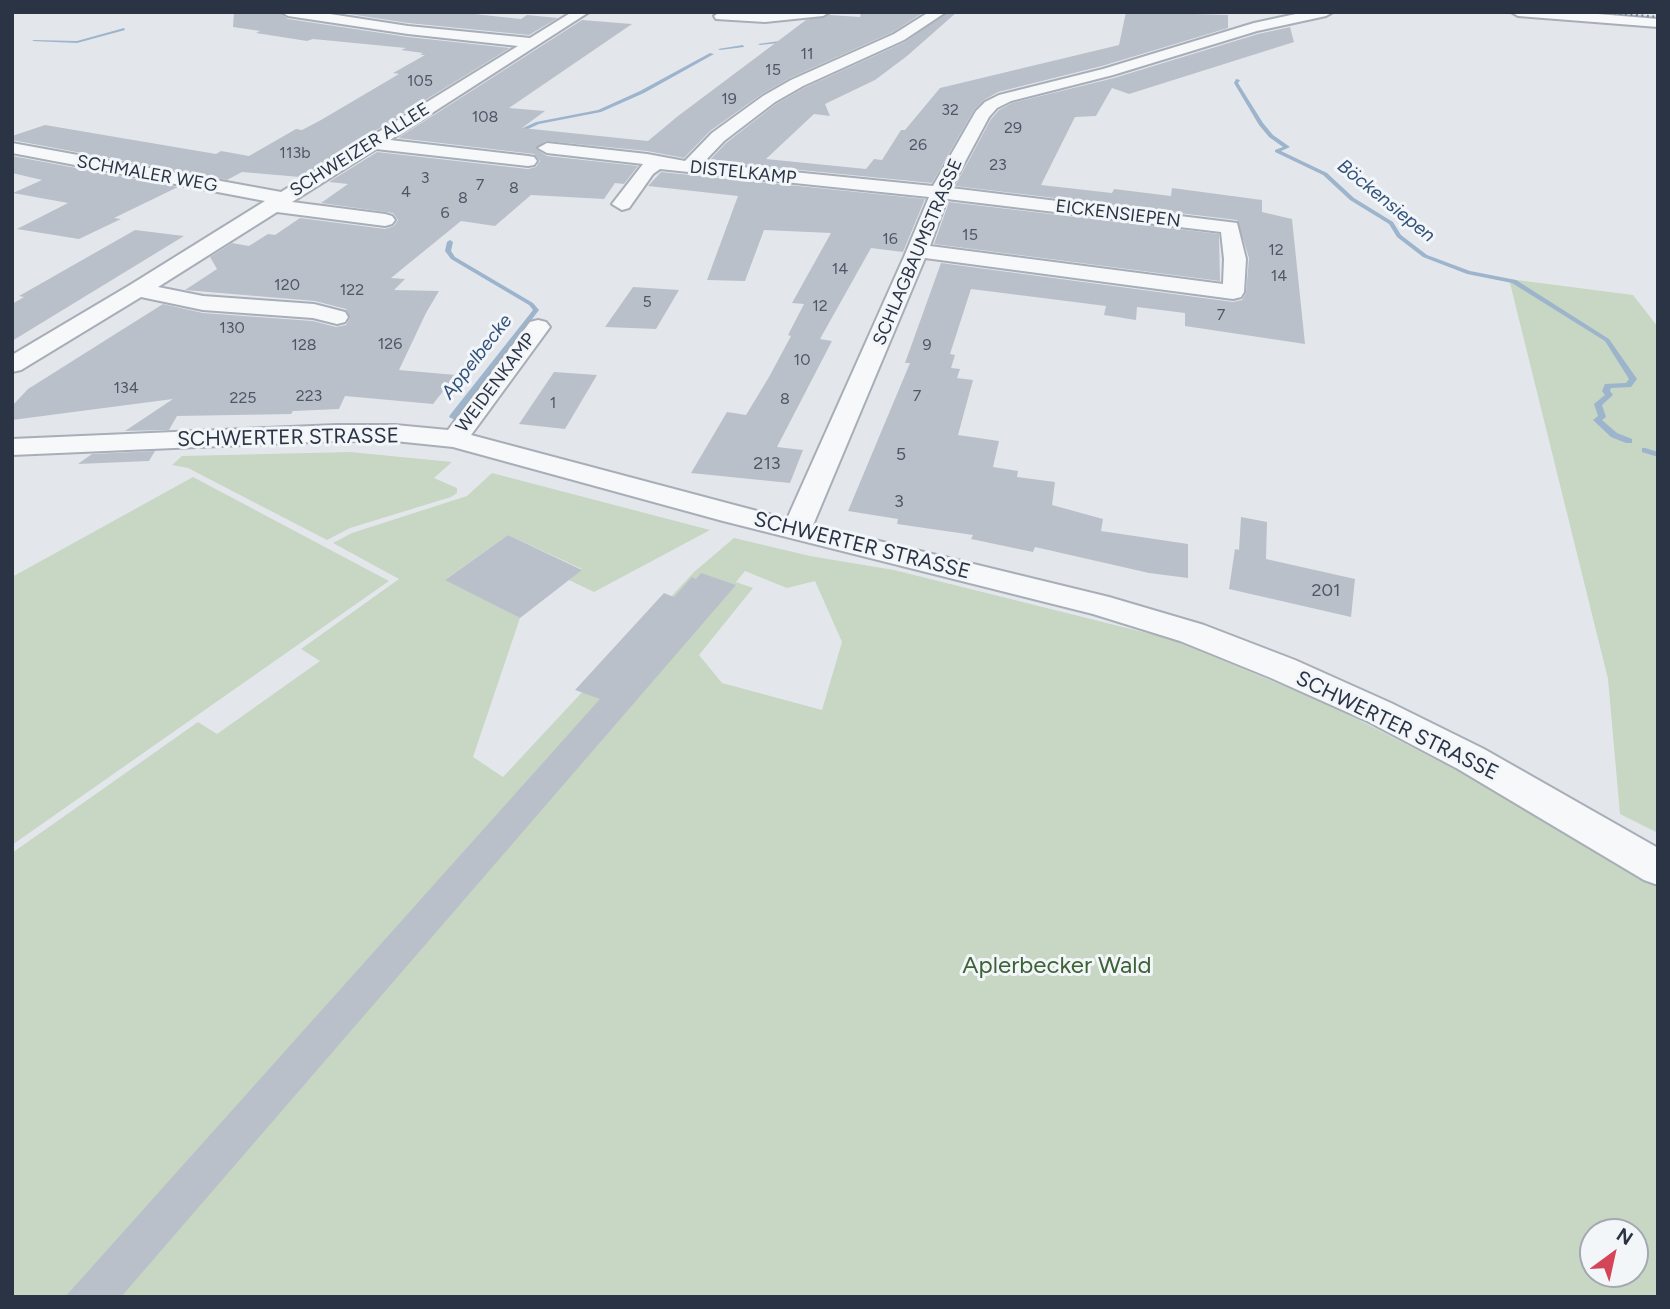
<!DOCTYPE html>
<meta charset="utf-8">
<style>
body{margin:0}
#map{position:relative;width:1670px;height:1309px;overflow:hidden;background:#e3e7ec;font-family:Figtree,sans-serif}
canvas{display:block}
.frame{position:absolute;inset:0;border:14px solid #2a3445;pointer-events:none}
.north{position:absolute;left:1579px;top:1218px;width:70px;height:70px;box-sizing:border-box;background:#f3f6f9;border:2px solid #a3a8b1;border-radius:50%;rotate:33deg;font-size:19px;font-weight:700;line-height:28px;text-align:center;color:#2a3445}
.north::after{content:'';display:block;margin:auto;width:24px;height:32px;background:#d54558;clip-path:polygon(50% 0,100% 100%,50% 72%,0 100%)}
</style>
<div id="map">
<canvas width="1670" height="1309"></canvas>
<div class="frame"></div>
<div class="north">N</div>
</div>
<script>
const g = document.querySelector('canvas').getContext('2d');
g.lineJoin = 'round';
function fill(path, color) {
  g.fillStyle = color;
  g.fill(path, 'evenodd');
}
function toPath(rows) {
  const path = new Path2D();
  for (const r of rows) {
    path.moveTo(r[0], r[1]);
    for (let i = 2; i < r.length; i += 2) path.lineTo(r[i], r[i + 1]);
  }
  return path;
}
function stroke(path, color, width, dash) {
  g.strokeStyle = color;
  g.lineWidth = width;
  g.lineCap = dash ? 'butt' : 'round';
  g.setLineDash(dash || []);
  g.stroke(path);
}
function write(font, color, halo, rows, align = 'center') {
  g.font = font + ' Figtree,sans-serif';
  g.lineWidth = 6;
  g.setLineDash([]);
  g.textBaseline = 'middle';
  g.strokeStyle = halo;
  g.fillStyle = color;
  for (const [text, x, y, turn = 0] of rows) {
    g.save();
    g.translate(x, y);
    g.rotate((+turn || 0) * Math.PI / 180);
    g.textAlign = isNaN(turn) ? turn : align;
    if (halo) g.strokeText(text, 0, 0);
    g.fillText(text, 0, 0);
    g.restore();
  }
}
fill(toPath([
 [1509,279,1633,295,1658,327,1658,833,1620,814,1608,679],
 [350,452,452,462,434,478,457,488,457,493,451,497,350,528,327,540,188,468,172,465,182,456],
 [492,473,710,530,594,592,569,580,582,569,508,535,446,579,520,618,473,757,503,777,694,572,734,538,810,556,894,570,1171,639,1332,706,1508,797,1658,888,1658,1297,12,1297,12,853,198,722,217,734,320,661,301,649,399,579,333,543,352,533,467,496],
 [745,571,787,588,815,581,842,642,822,710,722,683,699,655,753,588,736,582],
 [1593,1232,1635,1232,1635,1274,1593,1274],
 [193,477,389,581,12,845,12,577]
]), '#c8d6c4');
fill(toPath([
 [124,28,125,30,77,43,32,41,34,40,77,41,124,28],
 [787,40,788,42,760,45,758,44,787,40],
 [743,45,744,47,720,50,718,49,743,45],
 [710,53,714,54,644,93,601,112,539,124,517,134,512,133,536,122,598,110,640,91,710,53],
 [1236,79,1240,80,1238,83,1263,123,1273,135,1290,147,1281,151,1327,173,1354,198,1393,222,1401,235,1427,255,1470,271,1516,280,1609,339,1637,379,1631,387,1611,388,1610,391,1613,395,1602,405,1606,417,1602,420,1617,433,1632,439,1632,443,1626,443,1611,437,1593,420,1598,416,1594,404,1605,395,1602,391,1605,384,1626,383,1629,379,1605,341,1512,283,1467,274,1423,257,1397,237,1389,224,1350,200,1323,175,1275,152,1275,150,1283,147,1269,137,1259,125,1234,83,1236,79],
 [450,240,453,242,451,251,455,257,533,303,539,310,456,419,453,419,449,417,450,415,533,310,529,305,451,259,445,251,447,242,450,240],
 [1642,448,1645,448,1658,452,1658,457,1642,452,1642,448]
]), '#9db4cd');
fill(toPath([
 [234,12,278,12,288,19,408,37,510,48,300,177,242,172,227,180,12,140,12,136,45,125,216,154,221,151,249,156,296,129,302,130,321,120,399,74,393,73,425,55,420,55,423,53,401,50,406,48,313,39,307,41,256,33,260,31,233,27],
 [336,12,456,12,521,19,527,15,558,18,529,35,408,23],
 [861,12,924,12,893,32,790,78,762,94,710,131,684,158,647,151,546,141,536,149,547,156,638,166,624,184,615,183,604,199,531,195,495,226,461,221,391,278,405,279,394,290,439,291,426,313,399,370,456,375,433,404,345,396,339,409,293,411,291,414,177,416,169,430,125,431,173,399,12,420,12,406,28,389,163,304,203,313,313,321,336,327,346,325,350,318,346,309,315,301,185,290,217,269,210,257,232,243,249,246,268,234,275,235,300,218,385,229,394,226,398,220,393,213,321,203,348,184,329,182,377,152,528,169,536,167,540,161,534,154,398,138,582,20,632,24,509,108,545,111,522,128,648,141,678,116,806,20,830,15,860,17],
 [949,12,957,12,907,56,875,80,825,104,830,116,814,114,766,159,866,169,874,159,882,160,901,130,905,130,940,88,1119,45,1126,12,1228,15,1228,28,1102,66,998,92,984,100,974,110,932,183,709,161,726,143,776,104,804,88,905,42],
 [1290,27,1294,42,1129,94,1112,88,1096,116,1075,117,1041,185,1112,193,1114,189,1171,196,1172,188,1262,200,1262,212,1292,219,1305,344,1185,326,1185,313,1137,307,1136,320,1104,315,1106,306,971,289,950,354,955,355,951,368,960,369,957,378,973,380,958,435,999,441,993,467,1018,471,1017,477,1055,482,1052,505,1103,519,1101,531,1188,544,1188,578,1149,573,1035,547,1033,552,971,539,973,535,897,524,898,519,848,511,910,363,905,363,941,263,1233,302,1242,300,1246,293,1249,258,1237,220,955,186,991,119,999,110,1012,103,1114,78,1258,34],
 [12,156,178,187,114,218,121,219,79,239,17,229,68,203,13,193,42,180,12,173],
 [661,172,925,199,903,252,871,248,820,339,832,341,777,447,803,450,790,483,691,473,727,412,746,415,769,377,791,336,788,335,804,304,792,303,831,233,764,230,745,281,707,280,738,196,648,186],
 [949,202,1219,234,1220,281,934,244],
 [135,230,184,236,12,341,12,304,24,297,19,296],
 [633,287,679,290,656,329,605,327],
 [554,372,597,375,565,429,519,424],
 [155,451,149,461,78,464,92,454],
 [1241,517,1267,522,1266,559,1355,579,1351,617,1229,589,1235,549,1239,550],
 [508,535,582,570,520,618,445,580],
 [701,573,736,585,121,1297,65,1297,600,699,575,690,664,593,674,597,692,577,696,579]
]), '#bac0ca');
const minor = toPath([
 [281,12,317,12,408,26,530,38,572,12,589,12,390,140,528,156,534,157,537,161,534,165,528,166,376,149,292,202,385,214,392,216,395,220,392,224,385,226,277,212,158,287,203,296,314,304,345,312,348,317,345,322,337,324,313,318,203,310,141,297,21,370,12,372,12,355,130,285,265,201,12,153,12,143,281,192,518,46,408,34,288,16,281,12],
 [720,12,765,14,830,12,823,16,765,22,716,19,714,16,720,12],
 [929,12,946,12,904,40,803,86,775,102,724,141,703,163,933,186,976,111,985,102,999,95,1103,69,1254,23,1305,12,1333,12,1326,16,1257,31,1113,75,1011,101,997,108,989,117,951,188,1237,223,1246,259,1244,292,1241,297,1233,299,925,258,813,525,1109,597,1204,625,1295,660,1391,703,1484,749,1658,848,1658,885,1644,880,1458,769,1367,721,1271,678,1180,641,1093,614,723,521,453,447,395,441,336,441,12,455,12,439,336,425,395,425,448,430,530,322,538,320,546,322,550,327,471,435,787,519,904,257,929,197,660,169,653,174,629,208,622,210,612,204,643,164,547,153,538,148,547,143,647,154,685,161,712,133,763,96,791,80,894,34,929,12],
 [947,199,1221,232,1224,259,1223,284,930,246,947,199],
 [1511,12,1574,12,1658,19,1658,27,1518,16,1511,12]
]);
stroke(minor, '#a8aeb7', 4);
fill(minor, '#f7f8fa');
stroke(toPath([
 [1603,12,1658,17]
]), '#7c8696', 2.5, [2, 3.5]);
write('16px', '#4e5766', null, [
 ["11",807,54],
 ["15",773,70],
 ["105",420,81],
 ["19",729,99],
 ["32",950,110],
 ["108",485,117],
 ["29",1013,128],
 ["26",918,145],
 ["113b",295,153],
 ["23",998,165],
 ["3",425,178],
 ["7",480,185],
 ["8",514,188],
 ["4",406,192],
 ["8",463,198],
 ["6",445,213],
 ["15",970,235],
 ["16",890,239],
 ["12",1276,250],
 ["14",840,269],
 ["14",1279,276],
 ["120",287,285],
 ["122",352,290],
 ["5",647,302],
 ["12",820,306],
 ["7",1221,315],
 ["130",232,328],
 ["126",390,344],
 ["128",304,345],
 ["9",927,345],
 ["10",802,360],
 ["134",126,388],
 ["223",309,396],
 ["7",917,396],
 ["225",243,398],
 ["8",785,399],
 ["1",553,403]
]);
write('18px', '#2a3445', '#f3f6f9', [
 ["SCHWEIZER ALLEE",360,150,-32],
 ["DISTELKAMP",743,173,6],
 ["SCHMALER WEG",147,174,10],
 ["EICKENSIEPEN",1118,214,7],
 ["SCHLAGBAUMSTRASSE",918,252,-67],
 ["WEIDENKAMP",496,383,-53]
]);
write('18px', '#4e5766', null, [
 ["5",901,455],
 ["213",767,464],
 ["3",899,502],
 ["201",1326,591]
]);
write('italic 19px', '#32527b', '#f3f6f9', [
 ["Böckensiepen",1386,201,39],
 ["Appelbecke",477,357,-52]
]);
write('21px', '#2a3445', '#f3f6f9', [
 ["SCHWERTER STRASSE",288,438,-1],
 ["SCHWERTER STRASSE",862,546,14],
 ["SCHWERTER STRASSE",1397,726,26]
]);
write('24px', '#3e6237', '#f3f6f9', [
 ["Aplerbecker Wald",1057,966]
]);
</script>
